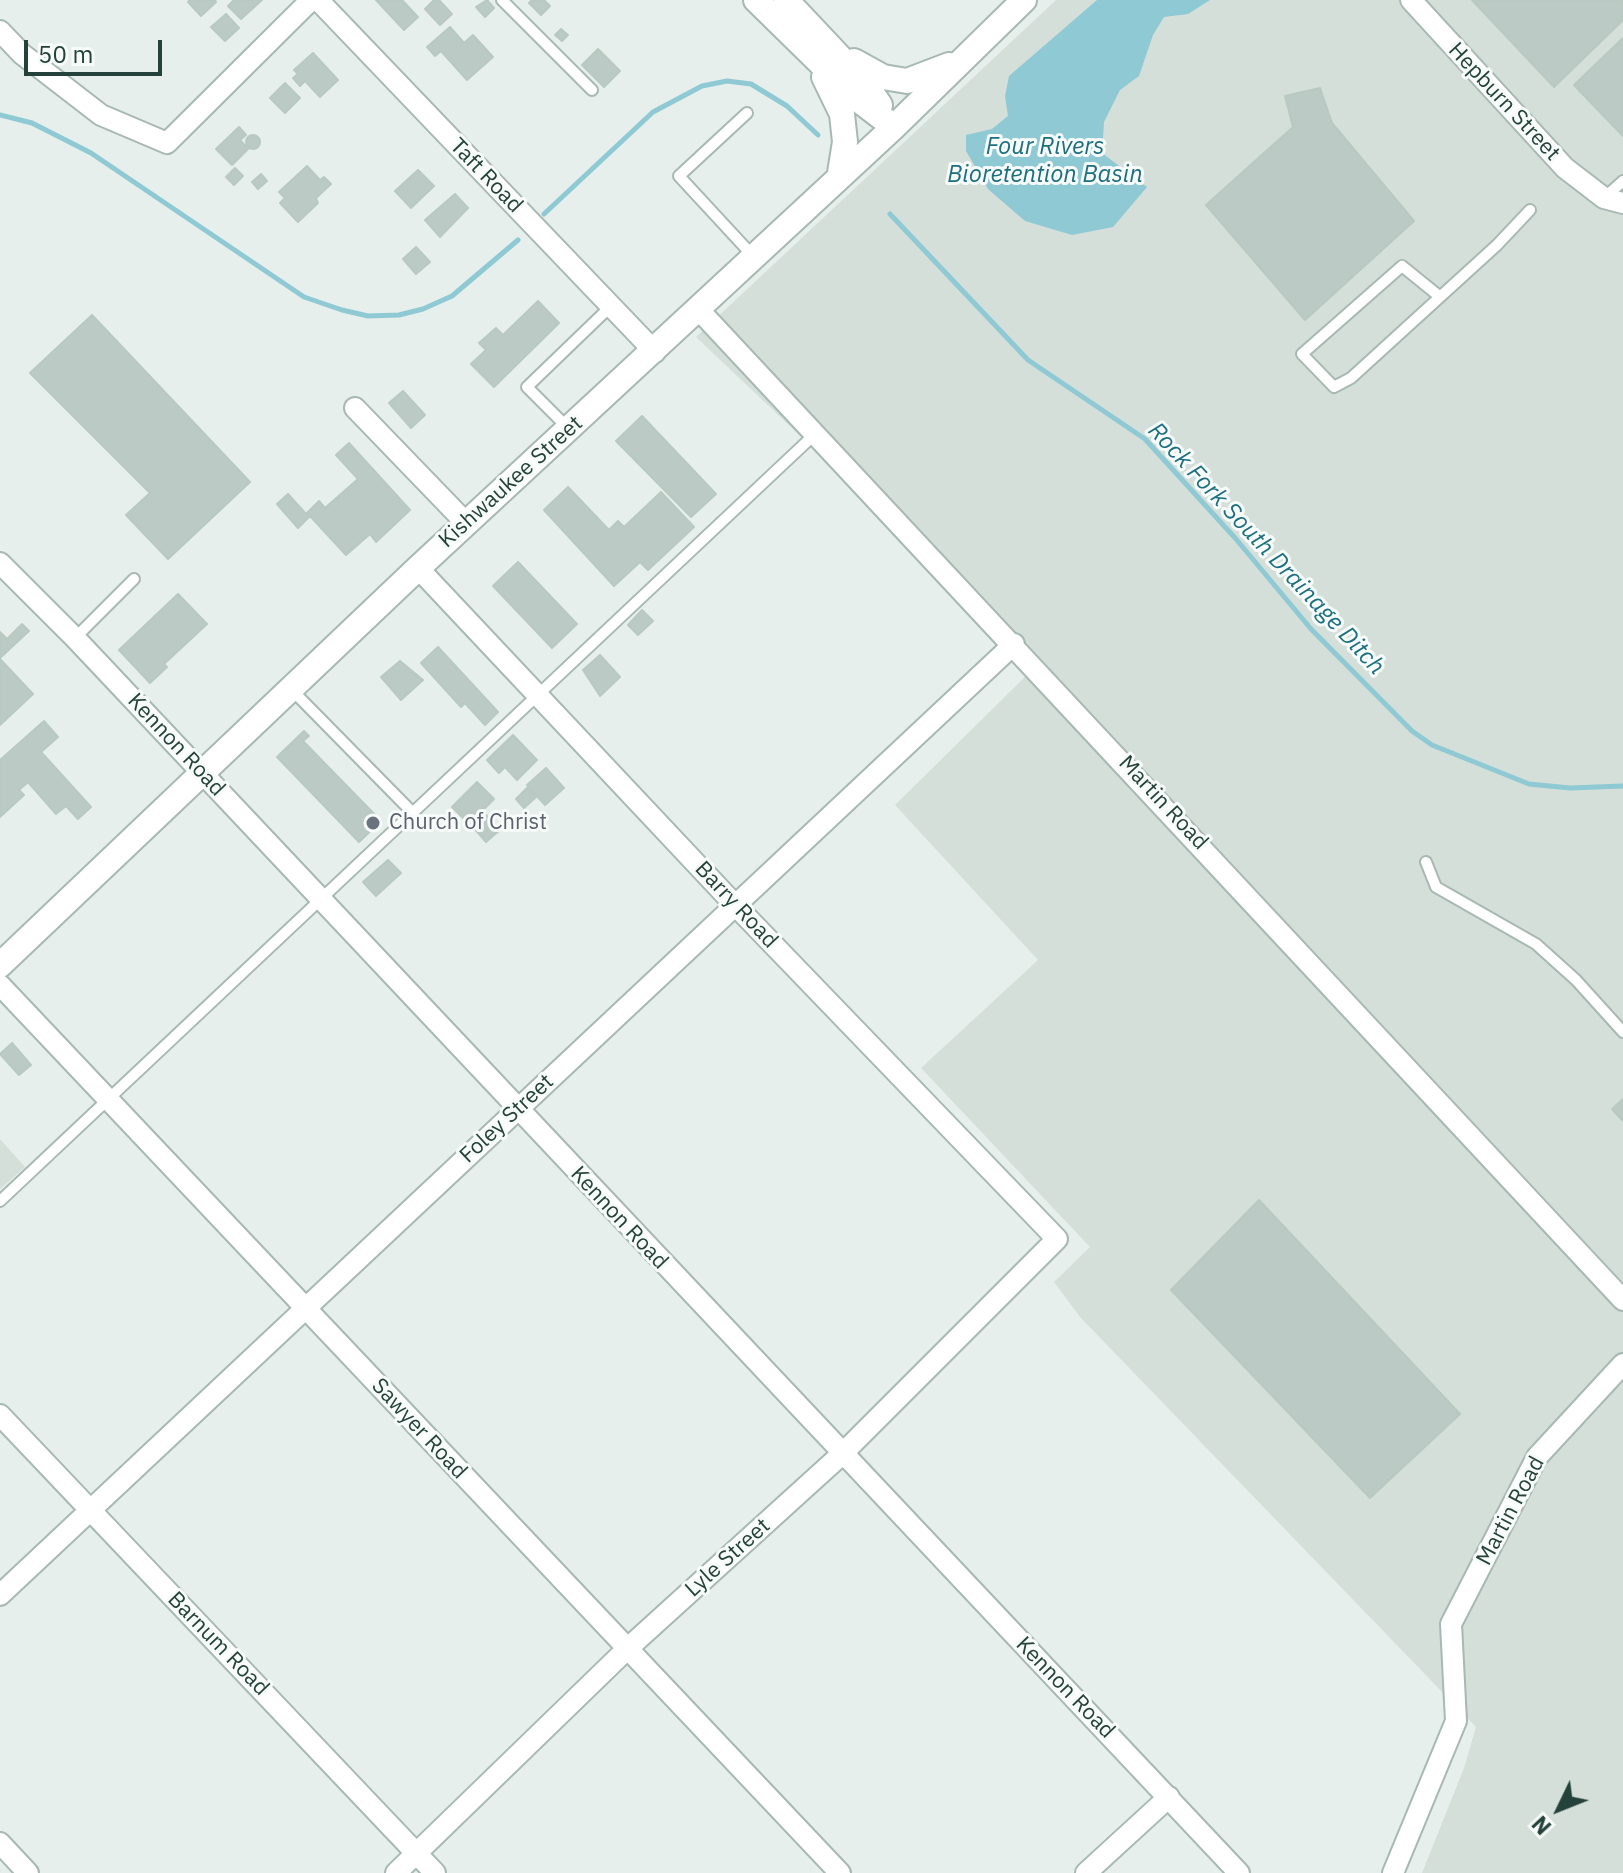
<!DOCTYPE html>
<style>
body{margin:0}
#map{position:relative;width:1623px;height:1873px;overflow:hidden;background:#e6efeb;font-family:"IBM Plex Sans",sans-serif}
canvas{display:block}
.north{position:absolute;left:1519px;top:1769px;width:80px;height:80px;-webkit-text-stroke:6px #f7fbf9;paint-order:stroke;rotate:227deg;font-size:22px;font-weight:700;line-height:32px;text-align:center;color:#24423a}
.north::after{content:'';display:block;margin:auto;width:28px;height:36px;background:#24423a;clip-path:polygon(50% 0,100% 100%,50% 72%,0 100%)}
.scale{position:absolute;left:24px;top:40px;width:138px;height:36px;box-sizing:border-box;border:4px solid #24423a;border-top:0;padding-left:10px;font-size:24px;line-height:28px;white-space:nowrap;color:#24423a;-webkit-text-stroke:6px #f7fbf9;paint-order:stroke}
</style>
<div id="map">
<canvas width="1623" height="1873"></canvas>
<div class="north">N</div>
<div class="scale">50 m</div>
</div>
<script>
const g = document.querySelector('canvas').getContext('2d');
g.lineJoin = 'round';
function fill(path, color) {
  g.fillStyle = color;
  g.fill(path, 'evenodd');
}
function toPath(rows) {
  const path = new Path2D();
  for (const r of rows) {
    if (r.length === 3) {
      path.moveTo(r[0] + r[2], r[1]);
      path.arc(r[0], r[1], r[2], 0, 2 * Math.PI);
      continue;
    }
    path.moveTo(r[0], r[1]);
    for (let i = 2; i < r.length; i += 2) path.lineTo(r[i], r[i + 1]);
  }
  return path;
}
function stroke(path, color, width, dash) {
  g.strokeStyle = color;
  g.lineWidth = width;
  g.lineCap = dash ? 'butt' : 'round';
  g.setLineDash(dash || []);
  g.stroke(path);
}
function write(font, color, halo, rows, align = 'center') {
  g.font = font + ' "IBM Plex Sans",sans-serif';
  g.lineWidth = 6;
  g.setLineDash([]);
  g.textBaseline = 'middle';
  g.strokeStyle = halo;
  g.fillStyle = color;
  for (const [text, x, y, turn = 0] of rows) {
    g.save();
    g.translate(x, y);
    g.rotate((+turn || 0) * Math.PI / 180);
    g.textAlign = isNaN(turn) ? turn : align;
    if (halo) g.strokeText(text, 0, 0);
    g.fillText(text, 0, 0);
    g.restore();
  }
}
fill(toPath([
 [1056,0,1623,0,1623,1873,1422,1873,1464,1768,1476,1727,1080,1317,1054,1282,1090,1247,921,1068,1038,960,895,805,1028,674,811,446,696,337],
 [0,1139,25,1167,0,1189]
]), '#d4dfda');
fill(toPath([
 [1097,0,1210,0,1188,14,1164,17,1153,35,1139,76,1120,90,1104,122,1102,153,1147,187,1113,227,1072,235,1025,221,988,189,966,151,966,135,992,129,1008,116,1005,96,1009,76]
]), '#8ec9d4');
stroke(toPath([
 [0,115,32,123,91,153,304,297,342,310,368,316,399,315,423,309,452,296,518,240],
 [544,214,653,112,702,86,727,81,751,84,787,106,818,135],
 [890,214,1028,360,1145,439,1236,539,1311,629,1412,731,1432,745,1529,784,1570,788,1623,786]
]), '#8ec9d4', 5);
const building = toPath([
 [190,0,215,0,216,2,201,16,188,2,190,0],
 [234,0,262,0,241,19,228,6,234,0],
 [376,0,402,0,418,17,404,30,376,0],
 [434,0,439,0,452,14,440,25,425,9,434,0],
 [487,0,494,8,485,17,476,7,487,0],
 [532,0,544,0,550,6,541,15,529,3,532,0],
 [1472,0,1623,0,1623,20,1554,87,1472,0],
 [226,14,239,28,225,41,211,27,226,14],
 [450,27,464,43,473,35,493,57,467,80,441,51,435,56,427,47,450,27],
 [561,29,568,35,562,41,555,35,561,29],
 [1623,38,1623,136,1574,85,1623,38],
 [598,49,620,71,604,87,582,65,598,49],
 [313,53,338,80,320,97,305,81,300,86,293,78,298,74,294,70,313,53],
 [285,83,300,98,285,113,270,98,285,83],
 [1320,88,1332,123,1414,221,1305,320,1206,205,1293,127,1285,96,1320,88],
 [239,127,246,135,240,140,248,149,232,165,216,149,239,127],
 [253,142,7],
 [307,166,320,180,324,177,331,184,316,198,318,203,298,222,280,203,285,198,279,192,307,166],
 [235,168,243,176,234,185,226,177,235,168],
 [418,170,434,186,411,208,395,191,418,170],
 [261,174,267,181,258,189,252,182,261,174],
 [455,194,468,208,440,237,425,220,455,194],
 [416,247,430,262,416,274,403,259,416,247],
 [538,301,559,323,494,387,471,364,486,350,479,343,496,328,503,335,538,301],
 [92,315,250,482,168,559,126,515,150,493,30,373,92,315],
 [403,391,425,415,411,428,389,403,403,391],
 [642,416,716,494,691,517,616,441,642,416],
 [349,443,410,510,376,542,370,534,346,555,310,516,298,528,277,504,288,494,306,514,319,501,325,508,358,479,336,455,349,443],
 [568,487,609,530,618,521,624,527,661,492,694,527,648,570,640,562,614,586,544,510,568,487],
 [518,562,577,624,552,648,493,586,518,562],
 [178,594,207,624,164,664,167,667,150,683,119,650,178,594],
 [642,610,653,621,638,635,628,625,642,610],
 [22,624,29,631,0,658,0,632,7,639,22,624],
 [438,647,498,712,485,725,465,703,461,707,421,663,438,647],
 [600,655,620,677,600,696,583,670,600,655],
 [0,659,33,694,0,725,0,659],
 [400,661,423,680,401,700,381,677,400,661],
 [44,721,58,737,41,752,91,807,78,819,66,806,56,814,28,782,19,790,24,795,0,817,0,760,44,721],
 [304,731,309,736,303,741,381,821,359,842,277,757,304,731],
 [513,735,537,760,517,780,505,767,499,773,487,760,513,735],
 [546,768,564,788,545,805,527,785,546,768],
 [477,782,494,799,469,824,452,807,477,782],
 [527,788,536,797,524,808,516,799,527,788],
 [485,814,500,830,486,842,472,826,485,814],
 [388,860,401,873,376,896,363,882,388,860],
 [12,1043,31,1065,19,1075,0,1054,12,1043],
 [1623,1099,1623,1121,1612,1109,1623,1099],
 [1259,1200,1460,1414,1370,1498,1171,1290,1259,1200]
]);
fill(building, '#bbcac4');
stroke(building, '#b8c9c2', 2);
const service = toPath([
 [502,0,592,90],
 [747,113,679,176,753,256],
 [1604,198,1623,181],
 [1439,296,1402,266,1302,354,1334,387,1351,378,1497,245,1530,210],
 [568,428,527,387,611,306],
 [75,638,134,579],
 [291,689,412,812],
 [1426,862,1436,887,1536,944,1576,980,1623,1032],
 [0,1201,814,435]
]);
const minor = toPath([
 [318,0,655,352],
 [1411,0,1565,168,1604,198,1623,203],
 [0,31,22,54,101,115,167,143,311,0],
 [699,310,1623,1300],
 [355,408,466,523],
 [0,563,75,638,1239,1873],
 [0,985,840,1873],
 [0,1415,435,1873],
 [0,1595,1014,644],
 [0,1843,28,1873],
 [396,1873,627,1649,842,1454,1057,1239,735,905,418,568],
 [1086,1873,1169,1797],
 [1393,1873,1456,1721,1451,1624,1537,1457,1623,1364]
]);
const tertiary = toPath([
 [756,0,856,98,894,127],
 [786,0,867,86,880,105],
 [854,61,883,77,907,81,949,65],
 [824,77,842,114,845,142,840,173],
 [0,965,418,568,894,127,1024,0]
]);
stroke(service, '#a8b8b2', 14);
stroke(minor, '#a8b8b2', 24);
stroke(tertiary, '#a8b8b2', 28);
stroke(service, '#fff', 10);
stroke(minor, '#fff', 20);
stroke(tertiary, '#fff', 24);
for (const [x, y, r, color] of [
 [373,823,8,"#6b7280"]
]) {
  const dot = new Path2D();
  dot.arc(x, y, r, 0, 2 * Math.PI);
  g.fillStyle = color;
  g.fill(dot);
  stroke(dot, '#f7fbf9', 3);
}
write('22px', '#24423a', '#f7fbf9', [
 ["Hepburn Street",1504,102,47],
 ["Taft Road",486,176,46],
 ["Kishwaukee Street",511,482,-42],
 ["Kennon Road",176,745,47],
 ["Martin Road",1163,803,47],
 ["Barry Road",736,905,47],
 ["Foley Street",507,1119,-43],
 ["Kennon Road",619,1218,47],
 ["Sawyer Road",419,1429,47],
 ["Martin Road",1511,1511,-62],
 ["Lyle Street",728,1558,-42],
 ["Barnum Road",218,1644,46],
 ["Kennon Road",1065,1688,46]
]);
write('22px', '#5b616d', '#f7fbf9', [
 ["Church of Christ",389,823]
], 'left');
write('italic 24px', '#1c6f80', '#f7fbf9', [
 ["Four Rivers",1045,147],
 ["Bioretention Basin",1045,175],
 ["Rock Fork South Drainage Ditch",1266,549,47]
]);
</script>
